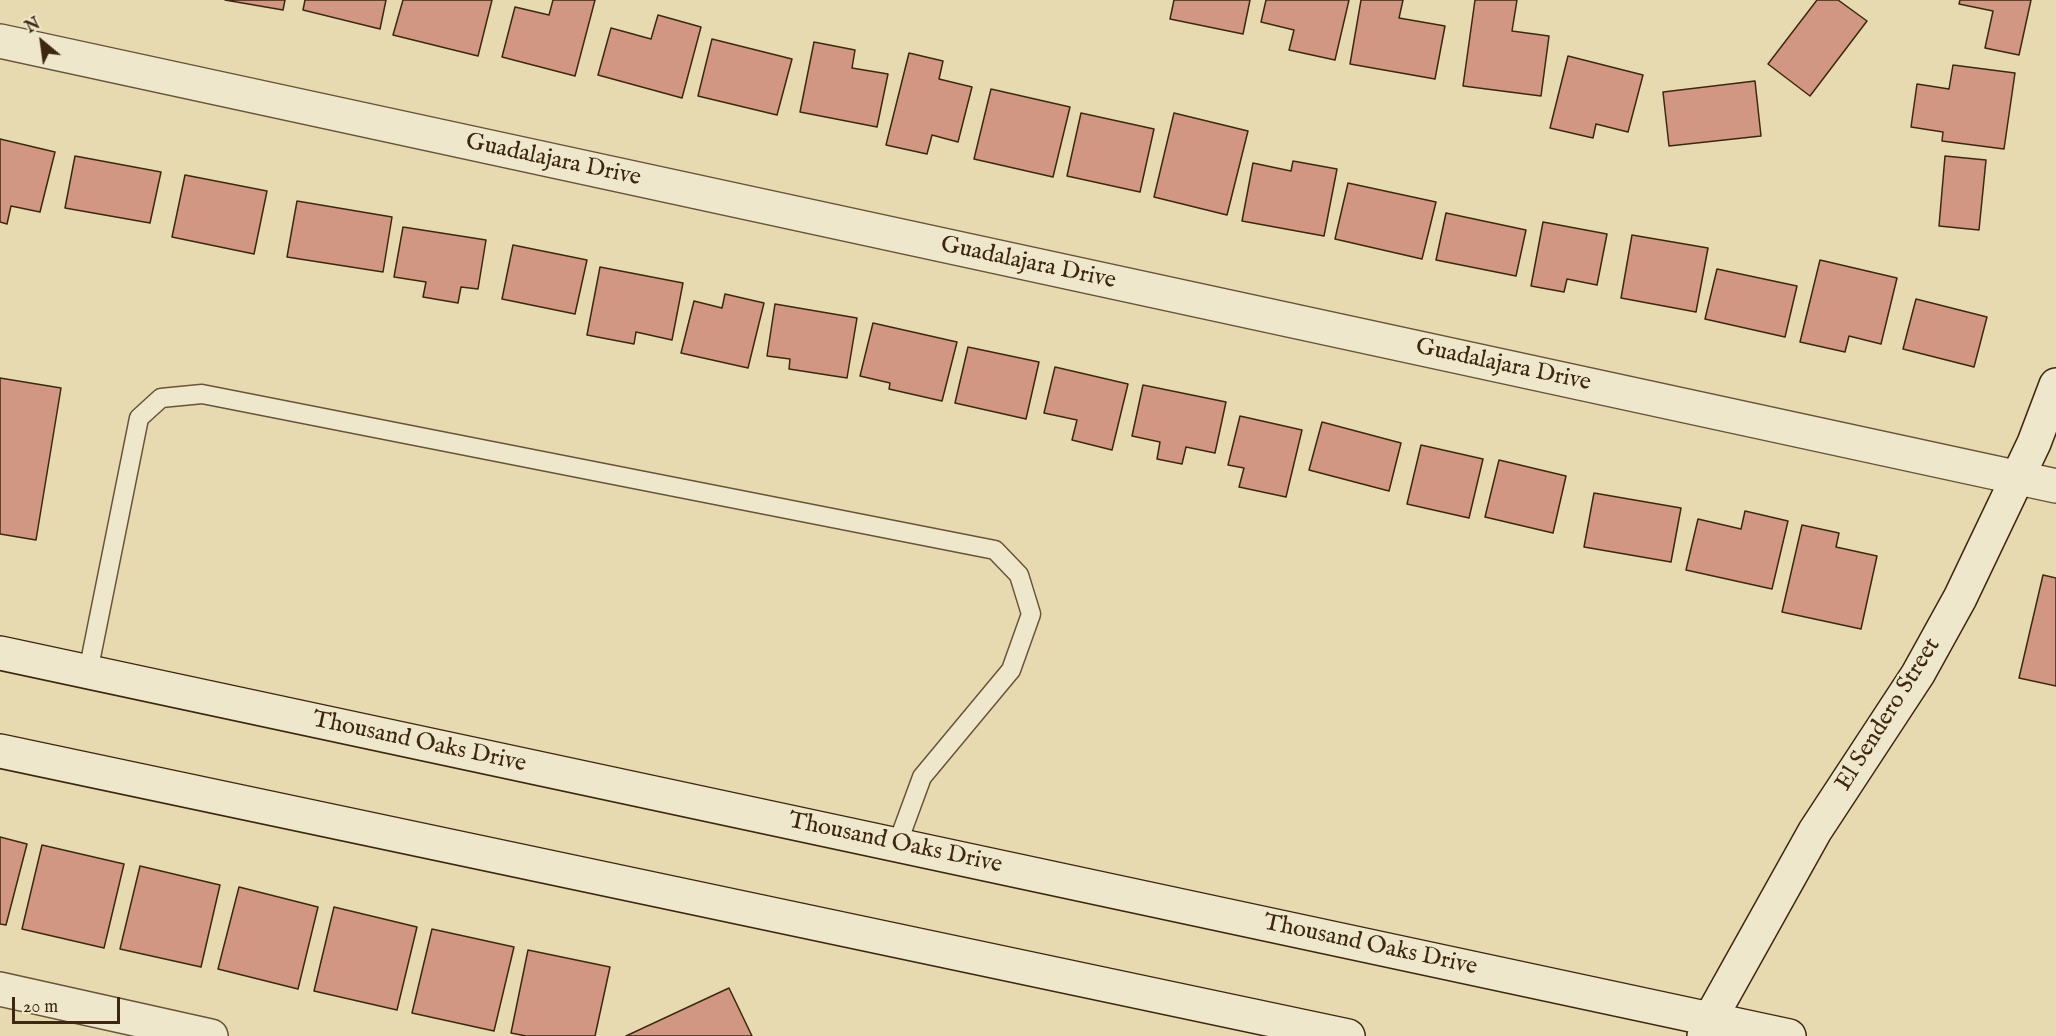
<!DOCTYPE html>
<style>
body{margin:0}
#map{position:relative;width:2056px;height:1036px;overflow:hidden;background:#e7dab1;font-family:"IM FELL English",serif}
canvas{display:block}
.north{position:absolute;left:12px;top:12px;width:60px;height:60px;-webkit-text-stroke:4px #efe7cc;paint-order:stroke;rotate:331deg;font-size:16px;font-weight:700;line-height:24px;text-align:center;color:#3d280f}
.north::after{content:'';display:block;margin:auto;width:21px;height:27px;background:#3d280f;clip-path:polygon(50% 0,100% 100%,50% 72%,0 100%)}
.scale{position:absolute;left:12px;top:997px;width:108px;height:27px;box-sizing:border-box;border:3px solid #3d280f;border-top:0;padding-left:8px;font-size:18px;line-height:21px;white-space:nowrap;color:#3d280f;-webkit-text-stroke:4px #efe7cc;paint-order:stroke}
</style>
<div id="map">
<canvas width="2056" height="1036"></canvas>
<div class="north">N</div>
<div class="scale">20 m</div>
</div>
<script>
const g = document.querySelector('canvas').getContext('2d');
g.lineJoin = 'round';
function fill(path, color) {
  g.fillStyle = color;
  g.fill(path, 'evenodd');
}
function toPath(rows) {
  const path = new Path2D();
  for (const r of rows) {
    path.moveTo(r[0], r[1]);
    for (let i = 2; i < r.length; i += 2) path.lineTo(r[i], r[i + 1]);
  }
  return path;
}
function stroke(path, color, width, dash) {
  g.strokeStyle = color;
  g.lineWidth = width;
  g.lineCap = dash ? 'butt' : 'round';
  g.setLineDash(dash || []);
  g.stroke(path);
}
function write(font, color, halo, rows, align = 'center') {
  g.font = font + ' "IM FELL English",serif';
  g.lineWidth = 4.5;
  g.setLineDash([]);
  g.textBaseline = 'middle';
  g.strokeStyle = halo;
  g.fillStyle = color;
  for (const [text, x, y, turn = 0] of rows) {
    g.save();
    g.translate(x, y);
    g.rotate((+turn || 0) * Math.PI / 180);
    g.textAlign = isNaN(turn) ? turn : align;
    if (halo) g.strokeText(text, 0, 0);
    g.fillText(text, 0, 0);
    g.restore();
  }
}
const building = toPath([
 [225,0,285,0,283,10,225,0],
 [305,0,386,0,380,29,303,10,305,0],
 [403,0,492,0,478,56,393,35,403,0],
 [553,0,595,0,575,76,502,57,515,7,549,15,553,0],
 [1174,0,1250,0,1243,34,1170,19,1174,0],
 [1266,0,1349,0,1335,60,1289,50,1294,30,1261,22,1266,0],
 [1361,0,1403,0,1399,18,1445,26,1435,79,1350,64,1361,0],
 [1475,0,1517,0,1512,31,1549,36,1541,96,1463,86,1475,0],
 [1817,0,1838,0,1867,21,1810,96,1768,64,1817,0],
 [1960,0,2031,0,2019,55,1985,48,1993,11,1959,4,1960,0],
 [658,15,701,27,682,98,598,75,611,28,651,39,658,15],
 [712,39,792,59,777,115,698,96,712,39],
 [814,42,855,50,852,68,888,74,877,127,800,112,814,42],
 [909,53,943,61,939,79,972,87,958,142,932,135,927,154,886,145,909,53],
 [1568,56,1643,75,1628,132,1596,124,1593,138,1550,128,1568,56],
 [1953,65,2015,73,2004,149,1942,141,1943,132,1911,127,1917,84,1949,89,1953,65],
 [1755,81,1761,136,1669,146,1663,92,1755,81],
 [991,89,1070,107,1053,177,974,159,991,89],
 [1081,113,1154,129,1140,192,1067,176,1081,113],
 [1174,113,1248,131,1227,215,1154,197,1174,113],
 [0,139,55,152,40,212,11,206,7,224,0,222,0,139],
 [75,156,161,172,150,223,65,208,75,156],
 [1945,156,1986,160,1979,230,1939,226,1945,156],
 [1293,161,1337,169,1324,236,1242,221,1253,163,1291,171,1293,161],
 [185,175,267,191,254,254,172,237,185,175],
 [1348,183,1436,202,1422,259,1335,239,1348,183],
 [297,201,392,217,383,272,287,257,297,201],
 [1446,213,1526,230,1516,276,1436,260,1446,213],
 [1543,222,1607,234,1597,285,1567,279,1564,292,1531,286,1543,222],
 [403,227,486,240,478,289,461,287,458,303,423,297,426,282,394,277,403,227],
 [1632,235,1708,248,1696,312,1621,298,1632,235],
 [513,245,587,260,575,314,502,299,513,245],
 [1820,260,1897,278,1881,344,1849,336,1845,352,1800,342,1820,260],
 [600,267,683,283,672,340,636,332,634,344,587,335,600,267],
 [1717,269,1797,286,1785,337,1705,319,1717,269],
 [725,294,764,303,748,368,681,353,694,301,722,308,725,294],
 [1916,299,1987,317,1974,367,1903,349,1916,299],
 [775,304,857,318,847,378,789,369,790,359,767,356,775,304],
 [873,323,957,342,942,401,889,389,890,383,860,376,873,323],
 [968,347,1039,362,1026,419,955,403,968,347],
 [1055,367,1128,384,1112,450,1072,440,1077,420,1044,413,1055,367],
 [0,378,61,388,36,540,0,534,0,378],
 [1143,385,1226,402,1215,453,1186,447,1182,464,1157,459,1160,442,1132,436,1143,385],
 [1240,416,1302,430,1286,497,1239,487,1244,468,1228,465,1240,416],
 [1322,422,1401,443,1389,491,1309,470,1322,422],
 [1421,445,1483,459,1469,518,1407,504,1421,445],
 [1499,460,1566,476,1553,533,1485,517,1499,460],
 [1594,493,1681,508,1671,562,1584,547,1594,493],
 [1745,511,1788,521,1772,589,1686,570,1698,519,1741,529,1745,511],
 [1802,525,1839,533,1836,547,1877,556,1861,629,1782,612,1802,525],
 [2043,575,2056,578,2056,686,2019,678,2043,575],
 [0,837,27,844,6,925,0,924,0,837],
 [42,845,124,864,104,948,22,929,42,845],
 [140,866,220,885,201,967,120,949,140,866],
 [239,887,318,907,298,989,218,969,239,887],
 [334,907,417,927,397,1010,314,991,334,907],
 [432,929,514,947,494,1031,412,1013,432,929],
 [528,950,610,967,595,1036,526,1036,511,1033,528,950],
 [729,988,752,1036,626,1036,729,988]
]);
fill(building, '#d19783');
stroke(building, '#3d280f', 1.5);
const lane = toPath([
 [88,672,139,418,161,398,202,394,995,550,1019,575,1031,614,1011,670,922,777,897,845]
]);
const street = toPath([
 [0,41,2056,486],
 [0,989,211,1036]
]);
const secondary = toPath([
 [0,653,1789,1036],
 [0,751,1348,1036],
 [1704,1036,1710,1019,1815,831,1918,674,1960,598,2034,443,2056,385]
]);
stroke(lane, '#685438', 21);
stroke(street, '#685438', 36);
stroke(secondary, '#3d280f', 36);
stroke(lane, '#efe7cc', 18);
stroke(street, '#efe7cc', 33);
stroke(secondary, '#efe7cc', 33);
write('24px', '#3d280f', '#efe7cc', [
 ["Guadalajara Drive",553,161,12],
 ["Guadalajara Drive",1028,264,12],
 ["Guadalajara Drive",1503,366,12],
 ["El Sendero Street",1889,715,-58],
 ["Thousand Oaks Drive",419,743,12],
 ["Thousand Oaks Drive",895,844,12],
 ["Thousand Oaks Drive",1370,946,12]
]);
</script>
